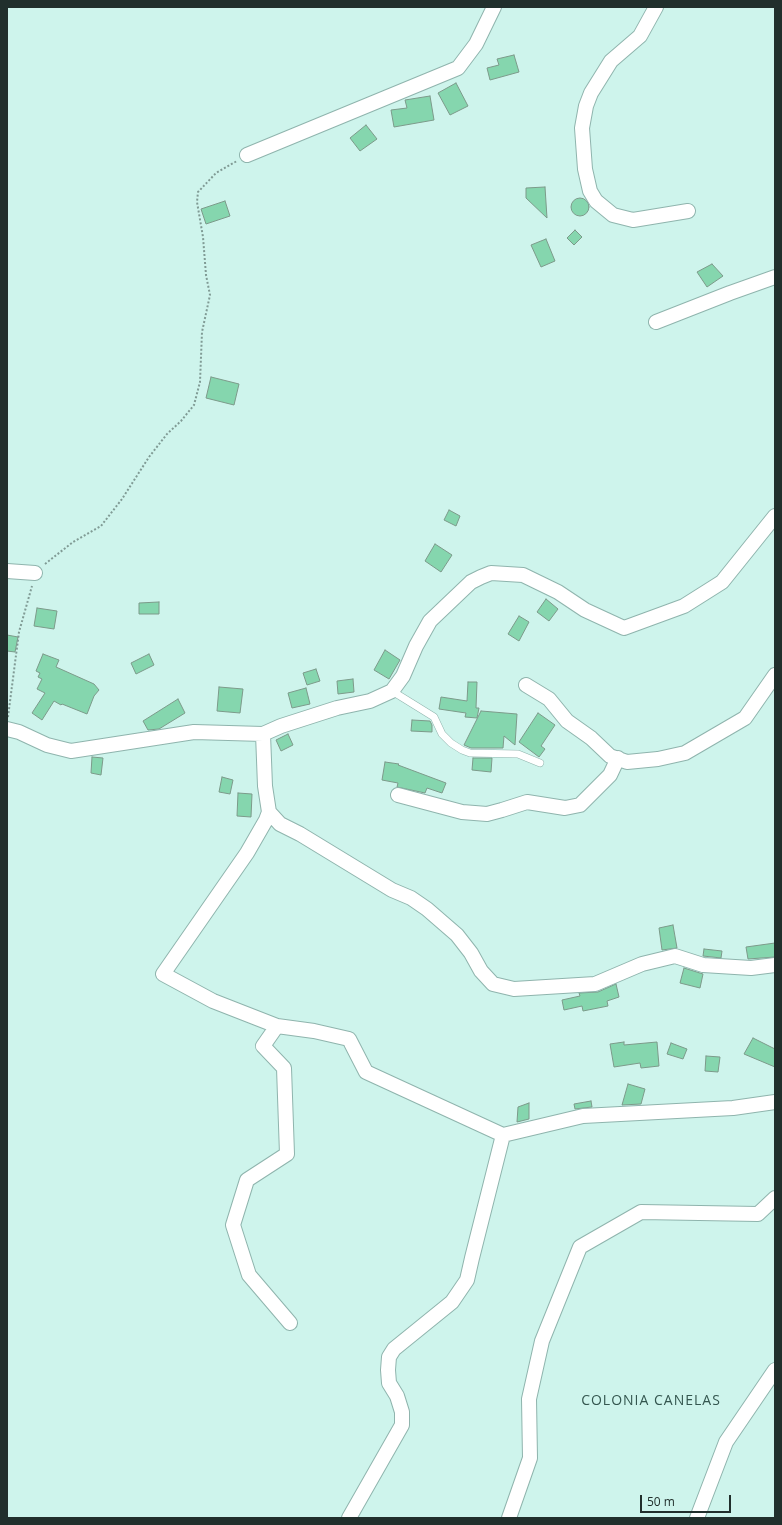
<!DOCTYPE html>
<style>
body{margin:0}
#map{position:relative;width:782px;height:1525px;overflow:hidden;background:#cef4ec;font-family:"Open Sans",sans-serif}
canvas{display:block}
.frame{position:absolute;inset:0;border:8px solid #212f2c;pointer-events:none}
.scale{position:absolute;left:640px;top:1495px;width:91px;height:18px;box-sizing:border-box;border:2px solid #212f2c;border-top:0;padding-left:5px;font-size:12px;line-height:14px;white-space:nowrap;color:#212f2c;-webkit-text-stroke:3px #cef4ec;paint-order:stroke}
</style>
<div id="map">
<canvas width="782" height="1525"></canvas>
<div class="frame"></div>
<div class="scale">50 m</div>
</div>
<script>
const g = document.querySelector('canvas').getContext('2d');
g.lineJoin = 'round';
function fill(path, color) {
  g.fillStyle = color;
  g.fill(path, 'evenodd');
}
function toPath(rows) {
  const path = new Path2D();
  for (const r of rows) {
    if (r.length === 3) {
      path.moveTo(r[0] + r[2], r[1]);
      path.arc(r[0], r[1], r[2], 0, 2 * Math.PI);
      continue;
    }
    path.moveTo(r[0], r[1]);
    for (let i = 2; i < r.length; i += 2) path.lineTo(r[i], r[i + 1]);
  }
  return path;
}
function stroke(path, color, width, dash) {
  g.strokeStyle = color;
  g.lineWidth = width;
  g.lineCap = dash ? 'butt' : 'round';
  g.setLineDash(dash || []);
  g.stroke(path);
}
function write(font, color, halo, rows, align = 'center') {
  g.font = font + ' "Open Sans",sans-serif';
  g.lineWidth = 3;
  g.setLineDash([]);
  g.textBaseline = 'middle';
  g.strokeStyle = halo;
  g.fillStyle = color;
  for (const [text, x, y, turn = 0] of rows) {
    g.save();
    g.translate(x, y);
    g.rotate((+turn || 0) * Math.PI / 180);
    g.textAlign = isNaN(turn) ? turn : align;
    if (halo) g.strokeText(text, 0, 0);
    g.fillText(text, 0, 0);
    g.restore();
  }
}
const building = toPath([
 [514,55,519,72,490,80,487,68,499,65,497,59,514,55],
 [456,83,468,106,450,115,438,93,456,83],
 [430,96,434,120,394,127,391,110,407,108,405,100,430,96],
 [366,125,377,139,360,151,350,138,366,125],
 [545,187,547,218,526,198,526,188,545,187],
 [580,207,9],
 [225,201,230,216,206,224,201,209,225,201],
 [575,230,582,237,574,245,567,238,575,230],
 [546,239,555,261,541,267,531,245,546,239],
 [712,264,723,276,707,287,697,272,712,264],
 [211,377,239,384,234,405,206,398,211,377],
 [449,510,460,516,456,526,444,520,449,510],
 [435,544,452,555,441,572,425,561,435,544],
 [546,599,558,609,549,621,537,612,546,599],
 [159,602,159,614,139,614,139,603,159,602],
 [37,608,57,611,54,629,34,626,37,608],
 [519,616,529,622,519,641,508,634,519,616],
 [7,635,18,637,15,652,7,651,7,635],
 [385,650,400,660,389,679,374,670,385,650],
 [43,654,59,660,56,667,94,684,99,690,94,696,87,714,62,704,61,705,54,701,42,720,32,713,45,693,37,689,42,679,38,677,40,673,36,671,43,654],
 [149,654,154,665,136,674,131,663,149,654],
 [316,669,320,681,307,685,303,673,316,669],
 [353,679,354,692,338,694,337,681,353,679],
 [468,682,477,682,476,708,479,708,477,718,465,717,466,713,439,709,441,697,467,701,468,682],
 [219,687,243,689,240,713,217,711,219,687],
 [306,688,310,704,292,708,288,693,306,688],
 [178,699,185,713,159,729,148,730,143,721,178,699],
 [481,711,517,714,515,745,504,736,503,748,471,748,464,745,481,711],
 [538,713,555,725,541,746,545,749,539,757,519,742,538,713],
 [412,720,430,721,432,725,432,732,411,731,412,720],
 [288,734,293,745,281,751,276,740,288,734],
 [92,757,103,758,101,775,91,773,92,757],
 [473,758,492,758,491,772,472,770,473,758],
 [385,762,399,764,398,765,446,783,442,793,427,788,425,793,397,787,398,783,382,780,385,762],
 [222,777,233,780,230,794,219,792,222,777],
 [238,793,252,794,251,817,237,816,238,793],
 [673,925,677,948,662,950,659,928,673,925],
 [775,943,775,957,748,959,746,947,775,943],
 [704,949,722,951,721,958,703,956,704,949],
 [684,968,703,974,700,988,680,983,684,968],
 [616,984,619,997,607,1001,608,1006,583,1011,582,1006,564,1010,562,1000,580,996,579,993,598,992,616,984],
 [753,1038,775,1049,775,1067,744,1054,753,1038],
 [624,1042,624,1045,657,1042,659,1066,641,1068,640,1063,614,1067,610,1044,624,1042],
 [671,1043,687,1049,683,1059,667,1054,671,1043],
 [706,1056,720,1057,718,1072,705,1071,706,1056],
 [628,1084,645,1089,641,1104,622,1105,628,1084],
 [591,1101,592,1107,575,1109,574,1104,591,1101],
 [529,1103,529,1119,517,1122,518,1107,529,1103]
]);
fill(building, '#85d6ae');
stroke(building, '#7c9a8a', 1);
const service = toPath([
 [392,691,434,717,442,734,451,743,462,750,470,753,518,754,540,763]
]);
const minor = toPath([
 [656,7,640,36,611,61,591,93,586,106,582,128,585,169,590,191,596,201,613,215,633,220,688,211],
 [247,155,458,68,476,44,494,7],
 [656,322,730,293,775,277],
 [7,571,35,573],
 [526,685,549,699,567,721,591,738,610,756,627,762,658,759,685,753,745,718,775,675],
 [7,729,19,732,47,745,71,751,194,732,263,734,281,726,337,708,370,701,392,691,403,676,416,646,430,621,471,582,481,577,491,573,523,575,558,592,585,610,624,628,684,606,722,582,775,516],
 [263,734,265,786,269,812,280,824,300,834,392,890,411,898,427,909,457,935,471,953,481,971,493,984,514,989,595,984,642,964,675,956,703,965,751,968,775,965],
 [398,795,462,812,487,814,502,810,527,802,565,808,580,805,610,775,618,758],
 [269,812,266,820,247,853,163,974,213,1001,277,1026,314,1031,349,1039,366,1072,503,1135,583,1116,733,1108,775,1102],
 [277,1026,263,1046,284,1068,287,1154,247,1180,233,1225,249,1275,290,1323],
 [349,1518,402,1425,402,1412,397,1396,389,1383,388,1370,389,1357,394,1349,452,1302,467,1280,472,1258,503,1135],
 [509,1518,530,1458,529,1399,542,1341,580,1247,641,1212,758,1214,775,1198],
 [697,1518,726,1442,775,1370]
]);
stroke(service, '#8fb4ad', 8);
stroke(minor, '#8fb4ad', 16);
stroke(toPath([
 [45,564,73,542,101,526,122,499,149,457,167,434,181,421,194,405,200,382,202,332,210,295,206,275,203,237,197,202,198,192,216,173,237,161],
 [8,717,19,632,32,586]
]), '#809b95', 2, [2, 2]);
stroke(service, '#fff', 7);
stroke(minor, '#fff', 14);
g.letterSpacing = '1px';
write('14px', '#34564f', '#cef4ec', [
 ["COLONIA CANELAS",651,1401]
]);
g.letterSpacing = '0px';
</script>
